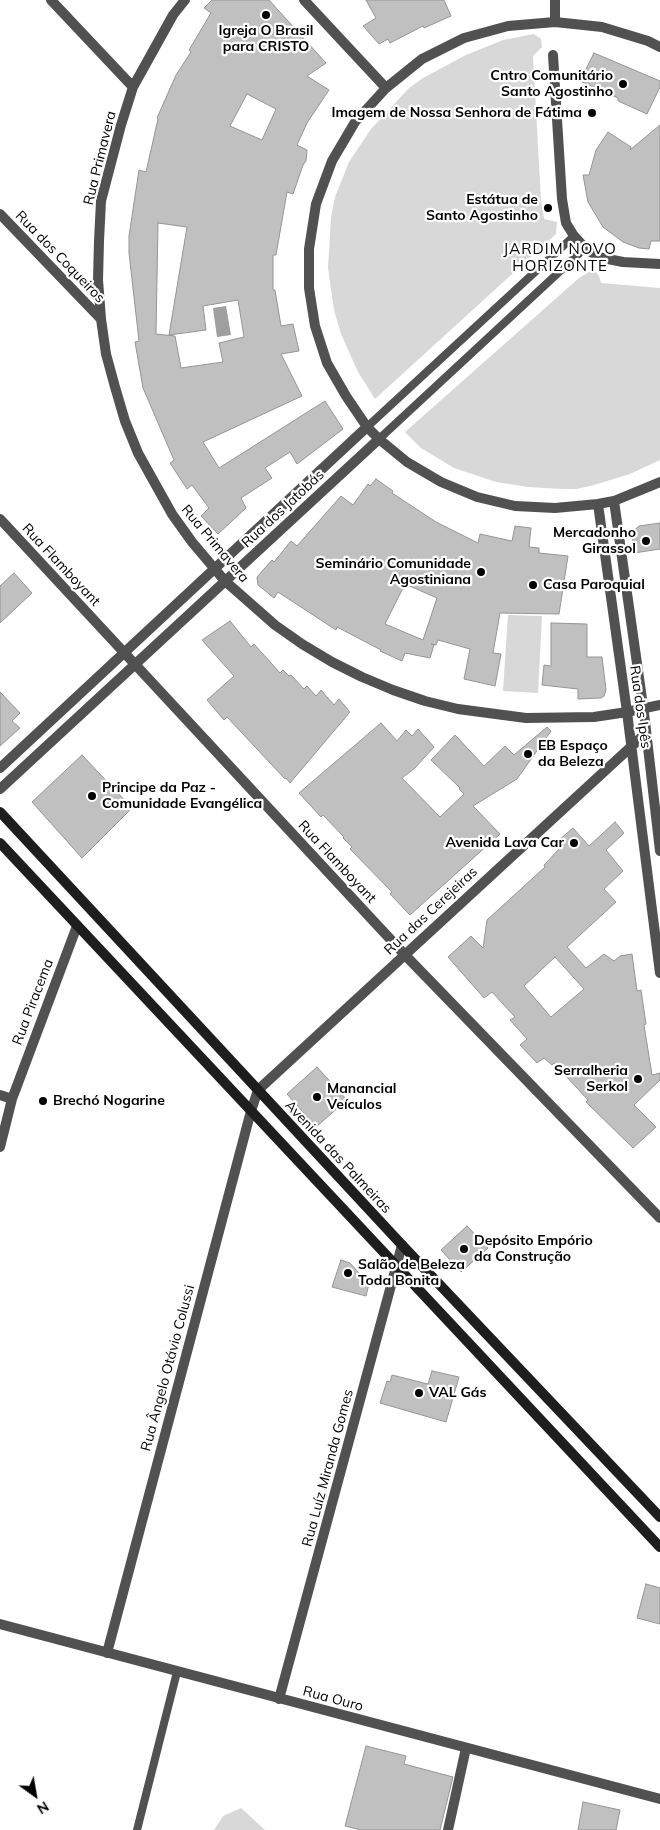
<!DOCTYPE html>
<meta charset="utf-8">
<style>
body{margin:0}
#map{position:relative;width:660px;height:1830px;overflow:hidden;background:#fff;font-family:Mulish,sans-serif}
canvas{display:block}
.north{position:absolute;left:10px;top:1770px;width:50px;height:50px;-webkit-text-stroke:4px #fff;paint-order:stroke;rotate:148deg;font-size:14px;font-weight:700;line-height:20px;text-align:center;color:#000}
.north::after{content:'';display:block;margin:auto;width:18px;height:22px;background:#000;clip-path:polygon(50% 0,100% 100%,50% 72%,0 100%)}
</style>
<div id="map">
<canvas width="660" height="1830"></canvas>
<div class="north">N</div>
</div>
<script>
const g = document.querySelector('canvas').getContext('2d');
g.lineJoin = 'round';
function fill(path, color) {
  g.fillStyle = color;
  g.fill(path, 'evenodd');
}
function toPath(rows) {
  const path = new Path2D();
  for (const r of rows) {
    path.moveTo(r[0], r[1]);
    for (let i = 2; i < r.length; i += 2) path.lineTo(r[i], r[i + 1]);
  }
  return path;
}
function stroke(path, color, width, dash) {
  g.strokeStyle = color;
  g.lineWidth = width;
  g.lineCap = dash ? 'butt' : 'round';
  g.setLineDash(dash || []);
  g.stroke(path);
}
function write(font, color, halo, rows, align = 'center') {
  g.font = font + ' Mulish,sans-serif';
  g.lineWidth = 4.5;
  g.setLineDash([]);
  g.textBaseline = 'middle';
  g.strokeStyle = halo;
  g.fillStyle = color;
  for (const [text, x, y, turn = 0] of rows) {
    g.save();
    g.translate(x, y);
    g.rotate((+turn || 0) * Math.PI / 180);
    g.textAlign = isNaN(turn) ? turn : align;
    if (halo) g.strokeText(text, 0, 0);
    g.fillText(text, 0, 0);
    g.restore();
  }
}
fill(toPath([
 [534,34,541,39,542,47,533,56,541,200,544,219,557,222,556,234,375,399,358,372,341,334,334,310,328,268,331,217,335,197,349,162,371,129,409,88,423,78,466,55,503,40],
 [595,271,599,276,601,283,660,288,660,460,630,474,594,485,577,489,563,489,528,487,496,482,454,468,421,448,405,432,579,278,589,272],
 [508,615,542,616,538,693,503,691],
 [241,1808,265,1830,214,1830,223,1816]
]), '#d8d8d8');
fill(toPath([
 [226,306,231,335,217,337,213,308]
]), '#9f9f9f');
const building = toPath([
 [212,0,269,0,326,63,307,76,329,90,307,123,297,145,307,150,306,161,303,165,293,194,287,192,276,255,273,255,273,290,275,290,281,326,293,324,299,351,281,354,302,396,203,442,219,468,325,401,343,429,297,464,290,452,265,468,272,478,241,498,246,508,218,534,201,516,209,508,192,485,187,489,170,463,174,460,143,388,135,342,139,341,129,253,129,236,139,170,146,172,158,119,157,118,176,75,191,52,189,50,211,13,204,8,212,0],
 [247,94,276,109,262,140,230,126,247,94],
 [158,223,187,227,169,335,206,330,203,306,238,300,244,337,219,343,223,362,181,368,175,336,156,334,158,223],
 [366,0,444,0,451,16,424,28,423,26,390,43,388,39,379,44,363,26,376,18,366,0],
 [594,53,660,81,660,87,647,114,618,101,618,98,580,81,594,53],
 [660,125,660,241,651,241,649,249,639,248,623,242,603,227,588,202,583,175,589,175,596,150,608,132,631,147,630,150,660,125],
 [376,479,393,491,392,493,436,522,478,543,480,534,512,541,515,526,531,528,529,547,539,548,539,553,568,556,559,614,500,613,493,653,501,654,495,686,464,679,470,649,438,640,436,645,431,644,434,645,430,658,405,653,402,661,380,651,381,650,337,627,336,630,278,592,274,598,258,585,257,577,272,560,274,562,291,541,297,546,341,496,353,505,368,484,370,486,376,479],
 [405,584,437,598,423,640,385,624,405,584],
 [660,523,660,549,634,553,632,532,639,526,660,523],
 [14,573,32,593,0,623,0,586,14,573],
 [230,621,251,647,254,644,280,673,283,670,289,676,291,675,304,689,307,686,316,696,321,690,334,705,339,699,350,712,290,783,286,778,285,779,227,717,224,720,207,700,234,676,202,640,230,621],
 [551,623,587,624,587,657,602,657,606,690,604,696,601,698,578,699,578,689,542,685,544,665,551,666,551,623],
 [0,692,20,713,12,721,20,728,0,746,0,692],
 [381,723,397,741,406,730,412,736,418,729,434,747,415,768,402,778,440,817,464,794,459,789,460,788,431,760,455,735,484,766,505,746,514,755,547,727,551,731,517,779,473,806,500,834,410,915,390,894,392,892,350,849,352,847,343,838,344,837,323,815,321,817,299,793,381,723],
 [82,755,132,808,82,858,32,802,82,755],
 [615,822,624,833,606,850,623,871,604,889,616,902,567,947,586,968,604,954,614,961,620,956,632,954,637,991,641,990,646,1024,644,1025,652,1075,660,1073,660,1080,634,1105,656,1127,633,1148,586,1102,588,1100,554,1063,552,1065,544,1058,537,1063,520,1045,527,1039,510,1020,515,1017,492,992,484,998,448,957,471,936,483,948,487,920,545,867,544,865,563,845,559,840,573,828,589,846,615,822],
 [555,957,584,989,551,1017,524,986,555,957],
 [317,1067,347,1100,316,1127,287,1094,317,1067],
 [467,1226,488,1248,461,1272,441,1250,467,1226],
 [341,1260,350,1263,369,1284,366,1296,332,1287,341,1260],
 [432,1371,459,1377,446,1422,380,1403,387,1381,390,1382,392,1375,428,1384,432,1371],
 [646,1584,660,1588,660,1624,637,1618,646,1584],
 [366,1746,406,1756,404,1764,453,1777,440,1830,361,1830,345,1826,366,1746],
 [583,1802,620,1810,616,1830,578,1830,583,1802]
]);
fill(building, '#c0c0c0');
stroke(building, '#959595', 1);
stroke(toPath([
 [367,427,574,236],
 [379,439,585,248],
 [137,1830,177,1672]
]), '#515151', 8);
stroke(toPath([
 [51,0,133,87],
 [185,0,173,15,133,87,121,125,101,201,99,241,98,280,101,319,106,354,115,387,125,421,138,453,172,514,192,542,225,581,275,625,302,644,332,662,362,677,393,690,425,701,458,709,526,718,594,717,627,712,660,705],
 [304,0,386,88],
 [555,22,555,0],
 [660,47,648,41,602,27,555,22,508,26,464,38,422,59,386,88,355,122,332,161,316,204,309,249,309,288,315,326,327,363,346,396,367,427,379,439,407,462,441,482,477,497,515,506,555,508,598,504,614,501,660,482],
 [553,55,562,199,566,223,574,236,585,248,598,257,623,262,660,264],
 [0,214,101,319],
 [614,501,644,713,660,851],
 [598,504,627,712,660,973],
 [0,519,405,955,660,1218],
 [0,768,367,427],
 [0,789,379,439],
 [0,1095,12,1099],
 [0,1147,12,1099,77,926],
 [0,1624,660,1799],
 [107,1653,251,1111,258,1090,646,733],
 [279,1699,402,1245],
 [448,1830,466,1748]
]), '#515151', 10);
stroke(toPath([
 [0,812,402,1245,660,1517],
 [0,843,660,1547]
]), '#1e1e1e', 10);
for (const [x, y, r, color] of [
 [266,15,5,"#000"],
 [623,84,5,"#000"],
 [592,113,5,"#000"],
 [548,208,5,"#000"],
 [646,541,5,"#000"],
 [481,572,5,"#000"],
 [533,585,5,"#000"],
 [528,754,5,"#000"],
 [92,796,5,"#000"],
 [574,843,5,"#000"],
 [638,1079,5,"#000"],
 [317,1097,5,"#000"],
 [43,1101,5,"#000"],
 [464,1249,5,"#000"],
 [348,1273,5,"#000"],
 [419,1393,5,"#000"]
]) {
  const dot = new Path2D();
  dot.arc(x, y, r, 0, 2 * Math.PI);
  g.fillStyle = color;
  g.fill(dot);
  stroke(dot, '#fff', 2);
}
write('bold 14px', '#000', '#fff', [
 ["Igreja O Brasil",266,31,"center"],
 ["para CRISTO",266,47,"center"],
 ["Cntro Comunitário",613,76,"right"],
 ["Santo Agostinho",613,92,"right"],
 ["Imagem de Nossa Senhora de Fátima",582,113,"right"],
 ["Estátua de",538,200,"right"],
 ["Santo Agostinho",538,216,"right"],
 ["Mercadonho",636,533,"right"],
 ["Girassol",636,549,"right"],
 ["Seminário Comunidade",471,564,"right"],
 ["Agostiniana",471,580,"right"],
 ["Casa Paroquial",543,585],
 ["EB Espaço",538,746],
 ["da Beleza",538,762],
 ["Principe da Paz -",102,788],
 ["Comunidade Evangélica",102,804],
 ["Avenida Lava Car",564,843,"right"],
 ["Serralheria",628,1071,"right"],
 ["Serkol",628,1087,"right"],
 ["Manancial",327,1089],
 ["Veículos",327,1105],
 ["Brechó Nogarine",53,1101],
 ["Depósito Empório",474,1241],
 ["da Construção",474,1257],
 ["Salão de Beleza",358,1265],
 ["Toda Bonita",358,1281],
 ["VAL Gás",429,1393]
], 'left');
write('14px', '#000', '#fff', [
 ["Rua Primavera",100,158,-76],
 ["Rua dos Coqueiros",60,257,46],
 ["Rua dos Jatobás",283,509,-43],
 ["Rua Primavera",215,544,50],
 ["Rua Flamboyant",61,565,47],
 ["Rua dos Ipês",640,707,82],
 ["Rua Flamboyant",337,862,47],
 ["Rua das Cerejeiras",431,911,-43],
 ["Rua Piracema",33,1002,-69],
 ["Avenida das Palmeiras",338,1157,47],
 ["Rua Ângelo Otávio Colussi",168,1368,-75],
 ["Rua Luíz Miranda Gomes",328,1468,-75],
 ["Rua Ouro",333,1699,15]
]);
g.letterSpacing = '1px';
write('15px', '#000', '#fff', [
 ["JARDIM NOVO",560,249],
 ["HORIZONTE",560,266]
]);
g.letterSpacing = '0px';
</script>
